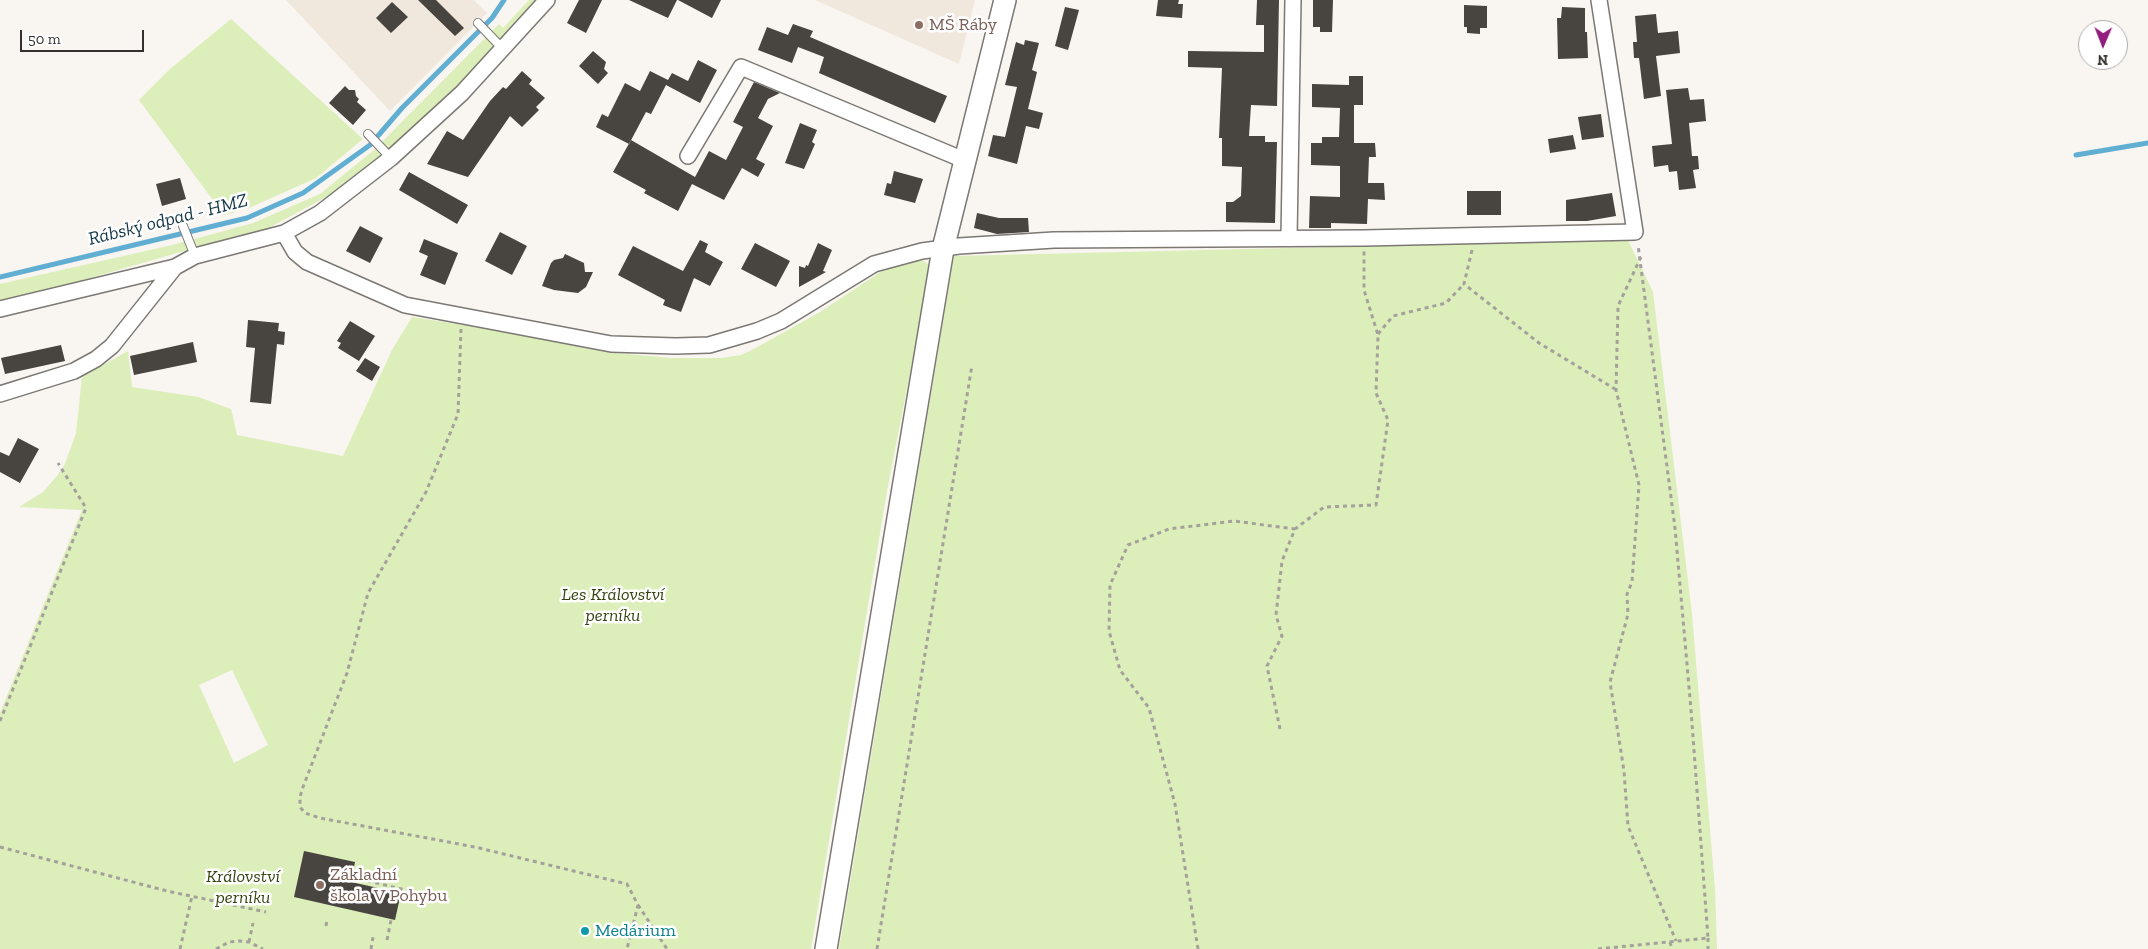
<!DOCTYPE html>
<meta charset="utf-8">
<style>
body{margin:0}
#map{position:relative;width:2148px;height:949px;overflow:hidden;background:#f9f5f0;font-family:"Zilla Slab",serif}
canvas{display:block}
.north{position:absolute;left:2078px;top:20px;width:50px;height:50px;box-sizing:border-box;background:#fff;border:1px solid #adadac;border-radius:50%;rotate:181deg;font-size:14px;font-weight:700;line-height:20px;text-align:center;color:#32312f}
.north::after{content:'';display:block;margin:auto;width:18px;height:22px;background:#921d7c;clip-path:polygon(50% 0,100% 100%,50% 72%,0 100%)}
.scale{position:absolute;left:20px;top:30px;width:124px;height:22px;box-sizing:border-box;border:2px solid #32312f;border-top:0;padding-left:6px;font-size:15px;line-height:18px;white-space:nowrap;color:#32312f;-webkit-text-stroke:4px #fff;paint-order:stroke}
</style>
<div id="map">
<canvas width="2148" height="949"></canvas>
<div class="north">N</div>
<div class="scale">50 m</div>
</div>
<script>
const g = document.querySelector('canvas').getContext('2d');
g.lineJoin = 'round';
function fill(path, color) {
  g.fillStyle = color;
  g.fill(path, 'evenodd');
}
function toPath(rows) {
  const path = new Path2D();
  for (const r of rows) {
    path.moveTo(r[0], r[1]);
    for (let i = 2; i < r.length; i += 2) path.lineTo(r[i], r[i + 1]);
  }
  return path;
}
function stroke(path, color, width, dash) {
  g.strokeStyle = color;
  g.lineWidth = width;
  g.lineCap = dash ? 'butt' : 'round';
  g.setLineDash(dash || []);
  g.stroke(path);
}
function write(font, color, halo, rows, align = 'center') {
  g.font = font + ' "Zilla Slab",serif';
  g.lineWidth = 5;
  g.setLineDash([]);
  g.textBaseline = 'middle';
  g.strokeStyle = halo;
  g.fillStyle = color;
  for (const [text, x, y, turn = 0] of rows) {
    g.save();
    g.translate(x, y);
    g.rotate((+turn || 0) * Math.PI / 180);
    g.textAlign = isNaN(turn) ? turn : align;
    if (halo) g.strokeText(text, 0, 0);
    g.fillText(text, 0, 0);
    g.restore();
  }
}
fill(toPath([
 [286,0,474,0,487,13,390,111],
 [815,0,975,0,959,64]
]), '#f1e8dd');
fill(toPath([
 [529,0,539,0,470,77,409,132,343,188,263,231,177,253,0,304,0,284,172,245,235,228,253,223,320,194,374,150,499,24,503,28],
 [231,19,363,139,316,178,249,208,224,215,139,100,170,69],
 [1628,240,1653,292,1692,614,1715,889,1717,949,839,949,954,256],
 [915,261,924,261,929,265,930,270,887,491,811,949,0,949,0,713,82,510,19,507,43,492,57,476,65,464,76,433,82,377,128,351,132,387,198,397,231,409,237,435,343,456,392,350,412,317,508,332,605,352,671,358,721,358,741,355,754,349,820,312,888,267],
 [232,670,268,745,234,763,199,685]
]), '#dceeb9');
stroke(toPath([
 [2076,155,2148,143],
 [0,277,247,218,303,193,370,145,402,108,492,18,504,0]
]), '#61aed3', 5);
fill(toPath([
 [418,0,436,0,464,28,455,36],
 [579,0,602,0,586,33,567,23],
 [629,0,677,0,668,18],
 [678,0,721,0,712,18],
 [1158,0,1179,0,1178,4,1183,4,1182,18,1156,16],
 [1257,0,1279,0,1277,106,1251,105,1249,136,1265,136,1265,142,1277,142,1275,223,1226,222,1226,202,1233,202,1241,196,1242,167,1222,166,1222,138,1219,138,1222,68,1188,67,1188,51,1264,52,1264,25,1256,25],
 [1313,0,1333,0,1332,32,1320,32,1320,27,1313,27],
 [392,2,408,17,391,33,376,18],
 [1464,5,1487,6,1487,28,1480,28,1480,34,1467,33,1467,27,1464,27],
 [1065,7,1079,10,1068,50,1055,46],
 [1562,7,1585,8,1585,32,1587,32,1588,58,1558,59,1557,18,1561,18],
 [1656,14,1658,33,1678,31,1680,53,1656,56,1661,96,1644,99,1639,58,1634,58,1633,42,1637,42,1635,16],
 [793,24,813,31,810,37,947,96,935,123,819,73,824,57,798,47,792,63,758,50,767,27,788,35],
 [1025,40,1039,43,1032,70,1037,72,1028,109,1043,113,1039,129,1026,126,1017,164,988,156,993,135,1005,137,1017,87,1005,85,1016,42,1024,45],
 [593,51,606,62,604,69,608,73,598,84,579,66],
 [698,60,717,70,700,103,666,85,651,114,646,112,629,144,596,127,602,114,608,117,625,83,640,91,650,71,668,80,672,73,688,81],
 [522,71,532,80,529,84,545,98,536,107,539,110,522,127,510,116,468,177,427,164,447,131,463,140,490,101,503,87,506,89],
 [1349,76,1363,76,1363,105,1354,105,1354,143,1375,143,1376,157,1369,157,1368,183,1384,183,1385,200,1368,199,1367,224,1331,223,1331,228,1309,228,1310,196,1340,197,1340,166,1311,165,1311,143,1322,143,1322,137,1339,137,1340,108,1312,107,1312,84,1349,85],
 [754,82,780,93,768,99,758,118,773,126,756,159,765,164,758,177,742,168,724,200,692,184,678,211,644,193,646,190,613,172,631,140,695,177,709,151,726,160,743,127,733,122],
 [345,86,349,90,355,90,356,96,359,99,357,102,366,110,353,125,329,103],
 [1688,88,1690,100,1704,99,1706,121,1689,123,1692,156,1698,156,1699,169,1693,170,1696,188,1679,190,1677,171,1669,172,1668,165,1654,167,1652,146,1672,144,1666,90],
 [1601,114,1604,137,1582,140,1578,117],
 [800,123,817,130,812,142,815,144,804,169,785,163],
 [1573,135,1576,149,1550,153,1548,139],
 [894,171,923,179,915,203,884,195,887,183,891,184],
 [409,172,468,205,457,224,399,190],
 [180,178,186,199,162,206,156,184],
 [1467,191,1501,191,1501,215,1467,215],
 [1612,193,1616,216,1587,221,1566,221,1566,200],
 [977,213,999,218,1028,218,1029,232,997,234,974,228],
 [360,226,383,238,370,263,346,251],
 [500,232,527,246,512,275,485,261],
 [424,239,458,253,445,285,420,275,428,256,419,252],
 [700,240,708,244,705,252,723,262,710,286,694,278,681,312,663,305,665,300,618,275,633,246,683,271],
 [755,243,790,261,776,287,741,269],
 [818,243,832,250,823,271,826,272,799,287,799,266,805,268,806,265,808,266],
 [565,254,584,263,585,272,593,272,586,287,578,293,554,290,542,286,551,263,554,260,563,258],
 [248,320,279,323,278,331,285,332,284,345,277,344,271,404,250,402,255,348,246,347],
 [350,321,375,336,359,361,338,348,341,343,337,341],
 [193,342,197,362,134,375,130,356],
 [61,345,65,361,5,374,1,358],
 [365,358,380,367,372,381,356,371],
 [18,438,39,449,20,483,0,472,0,452,9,456],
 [304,851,355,862,351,882,401,893,395,920,294,897]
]), '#484440');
const lane = toPath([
 [478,23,503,49],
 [368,134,391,158],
 [183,226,195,256]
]);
const street = toPath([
 [688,156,741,67,964,160],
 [284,233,295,252,307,262,405,305,611,344,676,346,709,345,757,331,781,321,874,264,922,251,959,246,1054,240,1364,238,1635,232,1599,0],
 [1289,238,1293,0],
 [0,309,175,267,195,256,284,233,320,213,391,158,462,93,547,0],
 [0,394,74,371,96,359,112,346,175,267]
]);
const secondary = toPath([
 [826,949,943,249,1005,0]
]);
stroke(lane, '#7c7874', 10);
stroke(street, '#7c7874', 18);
stroke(secondary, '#7c7874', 24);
stroke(toPath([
 [1472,250,1464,284,1539,343,1615,389],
 [1641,257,1618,306,1616,390,1639,485,1632,582,1627,594,1628,614,1610,682,1624,771,1628,826,1676,941],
 [461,329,458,414,426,492,368,593,347,673,303,787,300,797,300,807,305,813,320,818,475,847,627,884,638,905,627,949],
 [1378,334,1393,316,1446,303,1464,284],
 [0,721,86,508,58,463],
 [1280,729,1267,666,1282,636,1276,615,1282,561,1295,529,1324,507,1376,505,1388,420,1376,393,1378,335,1364,290,1364,251],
 [0,847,167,891,266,912],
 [352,877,434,897],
 [638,905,667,949],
 [326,926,327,919],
 [1708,938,1708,949],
 [387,940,391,920],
 [249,942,253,923],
 [1670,942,1672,949],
 [180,949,192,896],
 [216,949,229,942,239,941,249,942,263,949],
 [371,949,373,937],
 [877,949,972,365],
 [1198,949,1175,804,1149,708,1120,670,1109,631,1110,585,1128,545,1169,529,1234,521,1295,529],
 [1598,949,1708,938,1691,710,1675,528,1638,245]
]), '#a4a19d', 3, [4, 4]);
stroke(lane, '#fff', 8);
stroke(street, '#fff', 15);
stroke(secondary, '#fff', 21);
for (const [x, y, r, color] of [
 [919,25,5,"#8d6e63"],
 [320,885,5,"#8d6e63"],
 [585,931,5,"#0f9aa8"]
]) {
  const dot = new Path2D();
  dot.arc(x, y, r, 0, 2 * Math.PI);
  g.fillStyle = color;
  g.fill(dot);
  stroke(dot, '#fff', 2);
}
write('18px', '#785e54', '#fff', [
 ["MŠ Ráby",929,25],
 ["Základní",330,875],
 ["škola V Pohybu",330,896]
], 'left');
write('italic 18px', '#364311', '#fff', [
 ["Les Království",613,595],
 ["perníku",613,616],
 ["Království",243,877],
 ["perníku",243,898]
]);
write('18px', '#0d838f', '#fff', [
 ["Medárium",595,931]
], 'left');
write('italic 19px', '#143747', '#fff', [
 ["Rábský odpad - HMZ",168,220,-14]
]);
</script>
